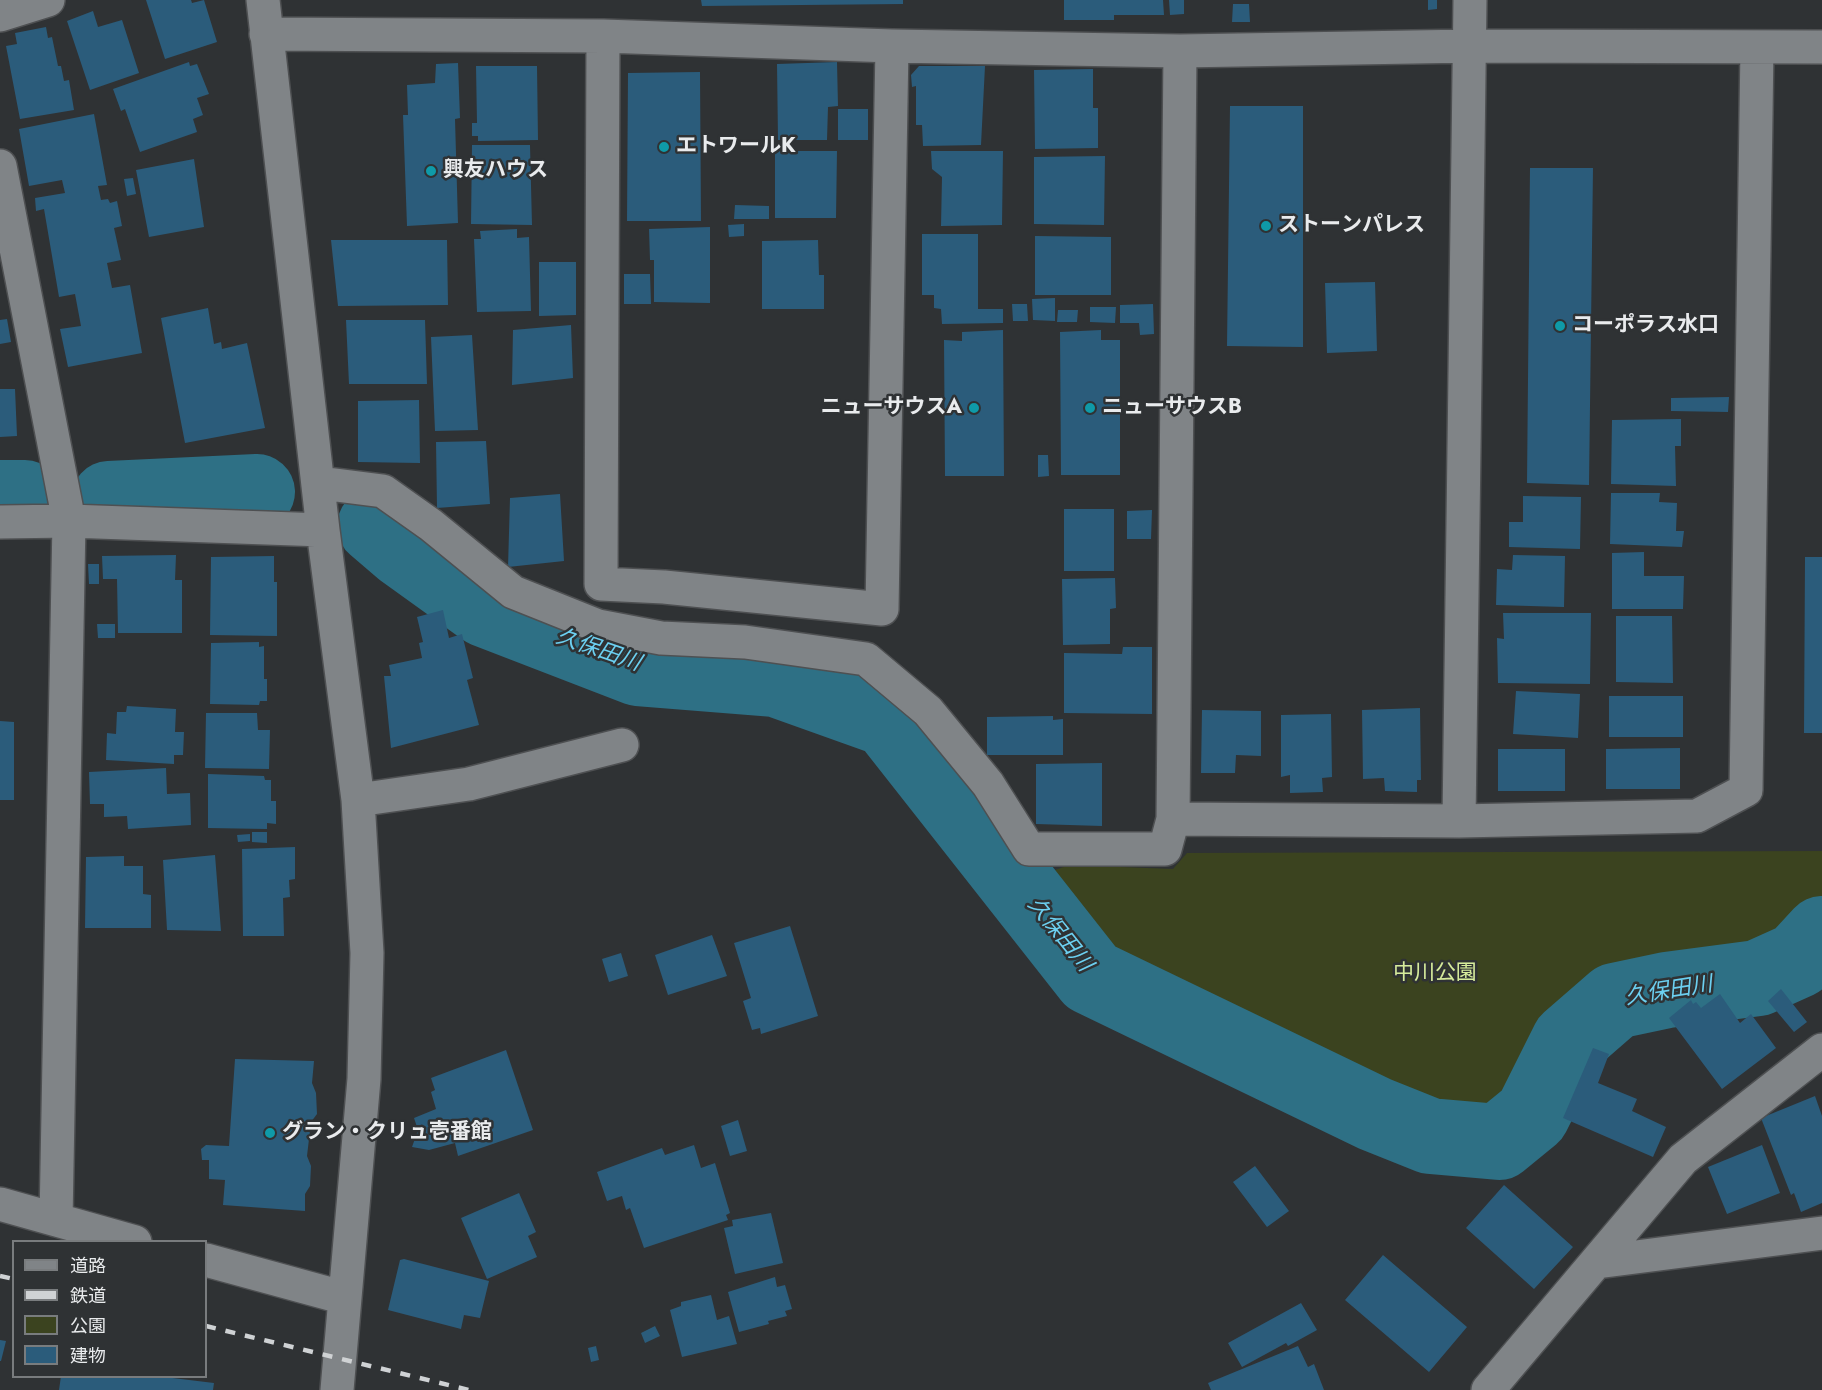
<!DOCTYPE html>
<meta charset="utf-8">
<style>
body{margin:0}
#map{position:relative;width:1822px;height:1390px;overflow:hidden;background:#2f3234;font-family:Jost,"Noto Sans JP",sans-serif}
canvas{display:block}
.legend{position:absolute;left:12px;top:1240px;width:195px;height:138px;box-sizing:border-box;background:#2f3234;border:2px solid #797c7e;margin:0;padding:8px 10px;list-style:none;font-size:18px;color:#e9ebed}
.legend li{display:flex;align-items:center;gap:12px;height:30px}
.legend b{width:30px;border:2px solid #797c7e}
</style>
<div id="map">
<canvas width="1822" height="1390"></canvas>
<ul class="legend">
<li><b style="height:8px;background:#808487"></b>道路</li>
<li><b style="height:8px;background:#cfd2d4"></b>鉄道</li>
<li><b style="height:16px;background:#3b431f"></b>公園</li>
<li><b style="height:16px;background:#2b5c7b"></b>建物</li>
</ul>
</div>
<script>
const g = document.querySelector('canvas').getContext('2d');
g.lineJoin = 'round';
function fill(path, color) {
  g.fillStyle = color;
  g.fill(path, 'evenodd');
}
function toPath(rows) {
  const path = new Path2D();
  for (const r of rows) {
    path.moveTo(r[0], r[1]);
    for (let i = 2; i < r.length; i += 2) path.lineTo(r[i], r[i + 1]);
  }
  return path;
}
function stroke(path, color, width, dash) {
  g.strokeStyle = color;
  g.lineWidth = width;
  g.lineCap = dash ? 'butt' : 'round';
  g.setLineDash(dash || []);
  g.stroke(path);
}
function write(font, color, halo, rows, align = 'center') {
  g.font = font + ' Jost,"Noto Sans JP",sans-serif';
  g.lineWidth = 5;
  g.setLineDash([]);
  g.textBaseline = 'middle';
  g.strokeStyle = halo;
  g.fillStyle = color;
  for (const [text, x, y, turn = 0] of rows) {
    g.save();
    g.translate(x, y);
    g.rotate((+turn || 0) * Math.PI / 180);
    g.textAlign = isNaN(turn) ? turn : align;
    if (halo) g.strokeText(text, 0, 0);
    g.fillText(text, 0, 0);
    g.restore();
  }
}
fill(toPath([
 [1822,851,1822,901,1813,921,1802,931,1762,954,1677,961,1586,995,1544,1031,1514,1105,1482,1118,1440,1111,1099,956,1044,874,1069,865,1173,869,1187,853]
]), '#3b431f');
stroke(toPath([
 [0,498,25,498],
 [109,499,257,492],
 [375,526,403,550,485,609,638,668,776,679,888,719,1091,977,1375,1114,1430,1136,1499,1142,1532,1115,1569,1041,1615,1001,1667,990,1758,978,1798,960,1822,934]
]), '#2e7085', 76);
fill(toPath([
 [146,0,191,0,192,3,204,0,217,42,165,59],
 [701,0,903,0,903,4,702,6],
 [1064,0,1163,0,1164,15,1114,15,1114,20,1064,20],
 [1169,0,1184,0,1184,14,1170,15],
 [1428,0,1437,0,1437,9,1428,10],
 [1233,4,1249,4,1250,22,1232,22],
 [93,11,98,27,122,20,139,73,90,90,67,21],
 [46,27,48,38,52,37,58,66,61,66,64,81,69,80,74,110,20,119,6,46,17,44,15,33],
 [189,62,190,66,197,64,209,94,197,98,203,115,193,119,197,132,140,152,125,109,121,111,113,89],
 [837,62,838,106,828,107,827,140,778,140,777,64],
 [458,63,460,118,455,119,458,223,407,226,403,115,408,115,407,85,435,83,436,64],
 [476,66,537,66,538,140,478,141,478,136,472,136,472,123,477,123],
 [919,66,985,66,981,145,923,146,922,125,916,125,916,86,912,87,911,75],
 [1093,69,1093,108,1098,108,1098,148,1035,149,1034,70],
 [700,72,701,221,627,221,628,73],
 [1230,106,1303,106,1303,347,1227,346],
 [838,109,868,109,868,140,838,140],
 [94,114,107,185,98,186,101,200,108,199,110,203,117,201,122,226,114,228,121,260,107,263,112,288,130,285,142,353,68,367,60,329,81,326,75,294,59,297,44,209,36,211,35,198,65,193,62,180,29,186,19,129],
 [472,145,530,145,532,225,471,224],
 [775,151,837,151,836,218,775,218],
 [931,151,1003,151,1002,225,941,226,942,177,932,169],
 [1105,156,1104,225,1034,224,1034,157],
 [194,159,204,227,149,237,136,170],
 [1530,168,1593,168,1589,485,1527,483],
 [133,178,136,194,127,196,124,179],
 [735,205,769,206,769,219,734,219],
 [744,224,744,236,729,237,728,225],
 [710,227,710,303,654,302,654,260,650,260,649,229],
 [517,229,517,238,529,237,531,311,477,312,474,239,481,239,480,231],
 [922,234,978,234,978,309,1003,309,1003,323,942,324,941,309,934,308,934,295,922,295],
 [1035,236,1111,237,1111,295,1035,295],
 [331,240,447,240,448,305,338,306],
 [818,240,819,275,824,275,824,309,762,309,762,241],
 [539,262,576,262,576,315,539,316],
 [624,274,650,274,651,304,624,304],
 [1375,282,1377,351,1327,353,1325,283],
 [1055,298,1055,321,1033,320,1032,299],
 [1012,304,1027,304,1028,321,1013,321],
 [1153,304,1154,334,1140,335,1139,323,1120,323,1120,305],
 [1090,307,1116,307,1115,323,1090,322],
 [208,308,214,344,221,342,222,349,247,343,265,428,185,443,161,318],
 [1058,310,1078,310,1077,322,1057,322],
 [7,319,11,342,0,344,0,320],
 [346,320,425,320,427,384,349,384],
 [571,325,573,378,512,385,513,330],
 [1003,330,1004,476,945,476,944,340,962,341,962,332],
 [1101,330,1101,340,1120,340,1120,475,1061,475,1060,332],
 [472,335,478,430,435,431,431,337],
 [0,389,15,389,17,436,0,437],
 [1729,397,1728,412,1671,411,1671,398],
 [419,400,420,463,358,462,358,401],
 [1681,419,1681,446,1675,446,1676,486,1611,484,1612,420],
 [486,441,490,504,437,508,436,442],
 [1038,455,1048,455,1049,476,1038,477],
 [1611,493,1660,493,1659,502,1677,503,1676,531,1684,531,1682,547,1610,544],
 [560,494,564,561,508,567,510,498],
 [1523,496,1581,497,1580,549,1509,547,1509,522,1523,522],
 [1064,509,1114,509,1114,571,1064,571],
 [1152,510,1151,539,1127,539,1127,511],
 [1644,552,1644,576,1684,576,1683,609,1612,609,1612,553],
 [176,555,175,580,182,580,182,633,118,633,117,579,103,579,102,556],
 [1513,555,1565,556,1564,607,1496,605,1497,569,1512,570],
 [274,556,274,582,277,582,277,636,210,635,211,557],
 [1805,557,1822,557,1822,733,1804,733],
 [88,564,99,564,99,584,89,584],
 [1115,578,1116,608,1110,609,1110,644,1063,645,1062,579],
 [443,610,449,638,462,634,473,678,467,680,479,725,391,748,384,676,391,676,389,665,422,658,419,643,423,642,417,617],
 [1503,613,1591,613,1590,684,1498,683,1497,638,1504,639],
 [1616,616,1672,616,1673,683,1616,682],
 [97,624,115,624,115,638,98,638],
 [259,642,259,647,264,646,264,679,267,679,267,701,260,701,259,705,210,704,211,643],
 [1123,647,1152,647,1152,714,1064,713,1064,653,1122,654],
 [1516,691,1580,694,1578,738,1513,734],
 [1609,696,1683,696,1683,737,1609,737],
 [127,706,176,709,175,732,184,732,183,755,174,755,174,764,106,760,107,733,116,734,117,712,126,712],
 [1420,708,1421,780,1417,780,1417,792,1385,791,1384,778,1363,779,1362,710],
 [1202,710,1261,711,1261,756,1236,755,1235,773,1201,773],
 [206,713,257,713,258,730,270,730,269,769,205,768],
 [1331,714,1332,777,1322,778,1323,792,1290,793,1290,775,1281,777,1281,715],
 [1053,716,1053,720,1063,719,1063,755,987,755,987,717],
 [0,721,14,722,14,800,0,800],
 [1680,748,1680,789,1606,789,1606,749],
 [1498,749,1565,749,1565,791,1498,791],
 [1102,763,1102,826,1036,824,1036,764],
 [166,768,167,794,190,793,191,825,128,829,127,816,104,817,104,804,90,804,89,772],
 [208,774,264,776,265,780,271,780,271,801,276,801,276,824,267,823,267,829,208,828],
 [252,832,267,832,267,843,252,842],
 [250,834,250,841,238,842,237,835],
 [295,847,295,879,289,880,290,897,283,898,284,936,243,936,242,849],
 [215,855,221,931,167,930,163,860],
 [124,856,124,866,143,866,143,894,151,895,151,928,85,928,86,857],
 [790,926,818,1016,761,1034,760,1028,752,1030,743,1001,751,998,734,943],
 [712,935,727,976,668,995,655,955],
 [621,953,628,976,609,982,602,959],
 [1781,989,1807,1022,1794,1032,1768,1001],
 [1720,994,1740,1023,1751,1014,1776,1048,1722,1089,1669,1018,1691,1000,1693,1004,1696,1002,1701,1008],
 [1593,1048,1609,1054,1598,1083,1637,1099,1632,1111,1666,1127,1653,1157,1563,1118],
 [506,1050,533,1130,458,1156,455,1143,429,1150,412,1147,418,1130,414,1118,436,1109,431,1092,435,1090,431,1078],
 [235,1059,314,1061,312,1083,316,1093,317,1114,311,1122,307,1156,311,1166,310,1186,305,1194,305,1211,223,1205,225,1180,209,1179,209,1160,202,1160,201,1149,206,1145,229,1146],
 [1815,1096,1822,1116,1822,1203,1801,1212,1794,1193,1791,1195,1761,1118],
 [738,1120,747,1151,730,1156,721,1126],
 [694,1145,701,1168,715,1163,730,1213,726,1215,728,1220,644,1248,630,1208,626,1210,622,1196,607,1201,597,1172,662,1148,665,1155],
 [1762,1145,1780,1193,1727,1214,1708,1167],
 [1255,1166,1289,1211,1267,1227,1233,1182],
 [1504,1185,1573,1247,1534,1289,1466,1228],
 [519,1193,536,1232,528,1236,537,1257,487,1279,461,1218],
 [771,1213,783,1263,735,1274,724,1228,733,1226,732,1220],
 [1383,1255,1467,1327,1429,1372,1345,1300],
 [404,1259,489,1281,480,1318,464,1315,461,1329,388,1310,400,1260],
 [775,1277,777,1287,785,1285,792,1309,785,1311,787,1316,768,1321,769,1324,739,1332,728,1292],
 [711,1295,717,1320,729,1316,737,1344,682,1357,670,1310,681,1306,681,1302],
 [1301,1303,1317,1330,1288,1346,1286,1343,1242,1367,1228,1343],
 [655,1326,660,1336,645,1343,641,1333],
 [0,1340,6,1341,1,1361,0,1361],
 [596,1346,599,1360,591,1362,588,1348],
 [1298,1346,1308,1367,1314,1364,1324,1390,1211,1390,1208,1383],
 [61,1376,156,1376,214,1383,213,1390,59,1390]
]), '#2b5c7b');
const minor = toPath([
 [263,0,323,530,358,800,367,953,364,1079,337,1390],
 [0,15,48,0],
 [266,34,603,36,892,46,1180,51,1471,46,1822,47],
 [603,36,601,584,664,587,882,609,892,46],
 [1180,51,1173,819,1459,821,1697,816,1746,790,1757,47],
 [0,166,69,521,56,1220],
 [320,483,383,491,431,525,513,592,598,626,661,638,745,642,866,659,928,711,988,784,1029,849,1165,849,1173,819],
 [0,522,69,521,323,530],
 [358,800,469,784,622,745],
 [1459,821,1470,0],
 [0,1204,135,1242],
 [206,1260,345,1298],
 [1597,1262,1822,1233],
 [1488,1390,1683,1159,1822,1050]
]);
stroke(minor, '#4e5052', 36);
stroke(minor, '#808487', 33);
stroke(toPath([
 [0,1276,14,1279],
 [206,1326,469,1390]
]), '#cfd2d4', 4.5, [10, 10]);
for (const [x, y, r, color] of [
 [664,147,6,"#0f9aa8"],
 [431,171,6,"#0f9aa8"],
 [1266,226,6,"#0f9aa8"],
 [1560,326,6,"#0f9aa8"],
 [974,408,6,"#0f9aa8"],
 [1090,408,6,"#0f9aa8"],
 [270,1133,6,"#0f9aa8"]
]) {
  const dot = new Path2D();
  dot.arc(x, y, r, 0, 2 * Math.PI);
  g.fillStyle = color;
  g.fill(dot);
  stroke(dot, '#2f3234', 2);
}
write('bold 21px', '#e9ebed', '#2f3234', [
 ["エトワールK",676,147],
 ["興友ハウス",443,171],
 ["ストーンパレス",1278,226],
 ["コーポラス水口",1572,326],
 ["ニューサウスA",962,408,"right"],
 ["ニューサウスB",1102,408],
 ["グラン・クリュ壱番館",282,1133]
], 'left');
write('21px', '#d6eb9b', '#2f3234', [
 ["中川公園",1435,974]
]);
write('italic 22px', '#6cd0f1', '#2f3234', [
 ["久保田川",598,651,19],
 ["久保田川",1059,935,51],
 ["久保田川",1669,992,-9]
]);
</script>
